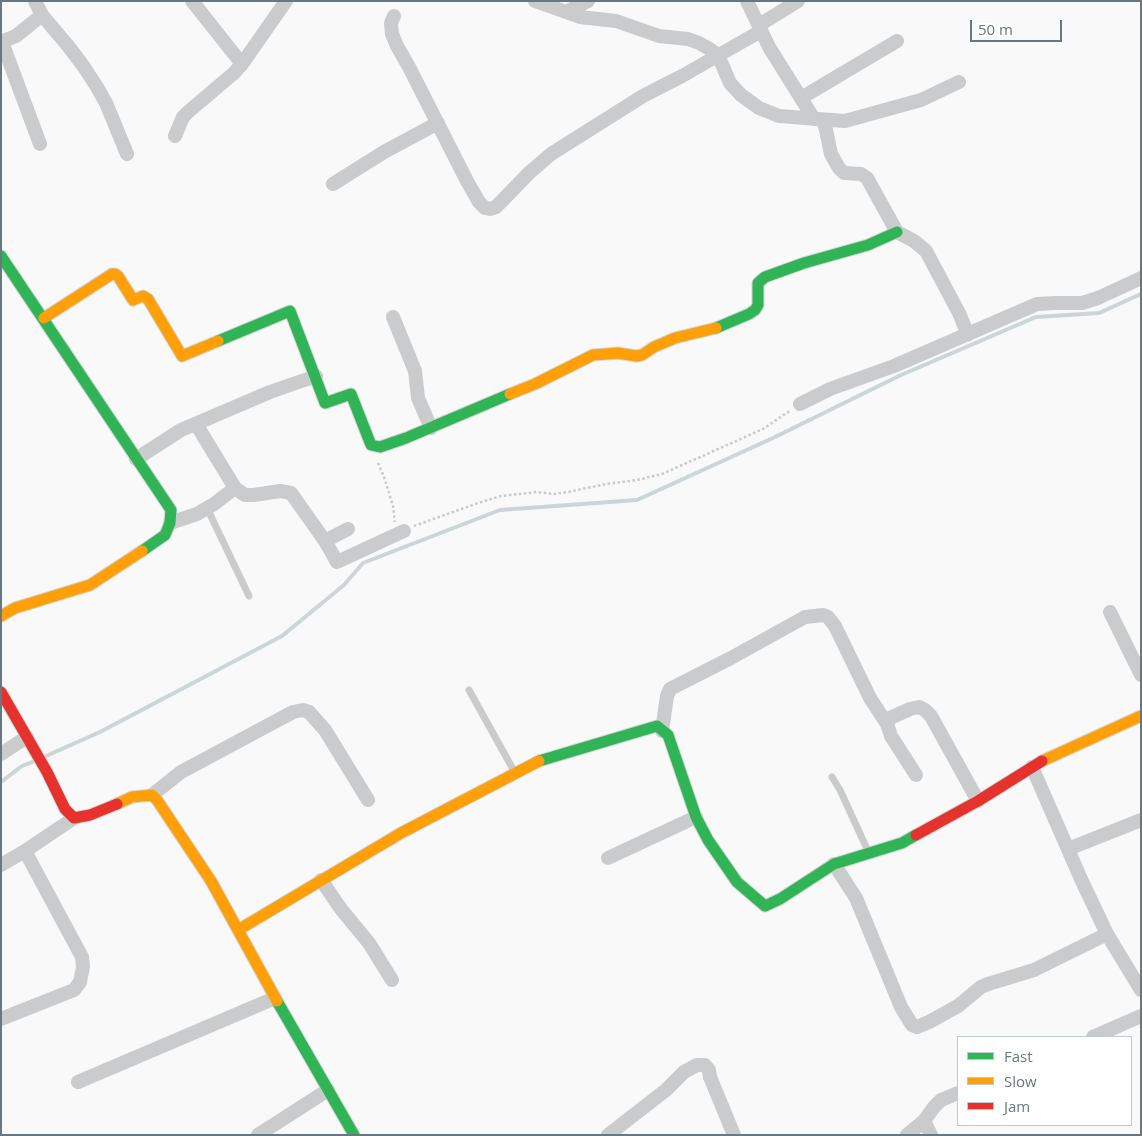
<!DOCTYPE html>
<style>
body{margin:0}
#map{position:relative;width:1142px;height:1136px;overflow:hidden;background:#f9f9f9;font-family:"Open Sans",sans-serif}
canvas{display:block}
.frame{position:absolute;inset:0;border:2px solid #677880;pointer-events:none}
.legend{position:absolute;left:957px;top:1036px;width:175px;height:90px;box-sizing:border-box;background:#fff;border:1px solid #c2c9cc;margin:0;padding:6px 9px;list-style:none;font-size:15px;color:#677880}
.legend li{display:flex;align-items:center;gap:10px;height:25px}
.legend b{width:25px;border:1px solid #c2c9cc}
.scale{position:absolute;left:970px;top:20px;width:92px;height:22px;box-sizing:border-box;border:2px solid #677880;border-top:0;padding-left:6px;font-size:15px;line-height:18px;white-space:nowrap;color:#677880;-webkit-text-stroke:4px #fff;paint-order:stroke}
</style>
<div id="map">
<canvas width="1142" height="1136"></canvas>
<div class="frame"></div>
<ul class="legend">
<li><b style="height:6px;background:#30b455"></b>Fast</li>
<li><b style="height:6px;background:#ff9f0a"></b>Slow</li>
<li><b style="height:6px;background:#e5322d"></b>Jam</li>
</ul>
<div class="scale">50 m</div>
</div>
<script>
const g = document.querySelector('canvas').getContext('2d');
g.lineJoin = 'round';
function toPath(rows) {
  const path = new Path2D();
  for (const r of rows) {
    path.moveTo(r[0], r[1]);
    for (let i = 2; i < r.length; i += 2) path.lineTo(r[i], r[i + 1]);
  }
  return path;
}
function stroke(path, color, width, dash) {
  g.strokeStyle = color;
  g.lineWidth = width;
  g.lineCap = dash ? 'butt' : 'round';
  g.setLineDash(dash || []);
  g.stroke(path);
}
stroke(toPath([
 [46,756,100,732,282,636,344,585,363,563,500,510,637,500,773,438,901,375,1036,317,1099,313,1141,294],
 [1,782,22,766,35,761]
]), '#ccd5d7', 4);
const fast = toPath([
 [1,256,171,510,170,523,165,535,142,551],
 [716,328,749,314,755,310,758,305,758,283,765,277,804,263,868,245,897,232],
 [218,341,290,311,325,403,351,394,371,445,380,447,406,438,510,394],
 [539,761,657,726,668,735,696,817,708,840,737,882,765,906,780,899,834,864,902,843,916,835],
 [277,1001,354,1135]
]);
const slow = toPath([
 [44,318,112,274,115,274,118,276,133,300,143,296,148,299,182,356,218,341],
 [510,394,535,384,593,355,618,353,636,356,642,355,654,347,675,338,716,328],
 [1,616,15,608,90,585,142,551],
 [1042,761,1141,716],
 [117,804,132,797,152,795,157,800,211,881,277,1001],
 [238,930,401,833,539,761]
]);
const jam = toPath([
 [1,692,47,772,65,809,74,818,90,815,117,804],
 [916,835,978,801,1042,761]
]);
stroke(fast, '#d5d6d7', 13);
stroke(slow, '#d5d6d7', 13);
stroke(jam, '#d5d6d7', 13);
stroke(toPath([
 [378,463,384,477,393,506,395,522],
 [414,526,478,503,501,496,537,492,554,494,568,492,606,484,637,480,662,474,763,429,791,410]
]), '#c8c9ca', 2.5, [2.5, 2.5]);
stroke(toPath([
 [207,508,249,596],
 [469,690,514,771],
 [832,777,840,790,868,851]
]), '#cacbcc', 7);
stroke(toPath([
 [35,1,42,15,69,47,84,67,97,87,106,103,127,154],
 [192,1,242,64],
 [535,1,580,17,616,21,659,36,688,39,699,43,708,48,718,55,730,83,741,95,759,108,779,116,845,121,921,100,959,82],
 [747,1,769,47,814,119],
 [566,12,588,1],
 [394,16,391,23,392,34,397,46,409,67,467,181,479,202,485,208,490,209,496,207,529,173,551,154,643,96,682,76,761,31],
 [759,25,798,1],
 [1,42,16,36,42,15],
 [2,42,40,144],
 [801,98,897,41],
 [823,120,826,130,831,154,839,168,844,173,861,174,867,178,897,232,914,241,926,251,959,313,966,330,967,335],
 [175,136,183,117,188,112,234,73,242,64,286,1],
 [333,184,384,152,438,123],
 [393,317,415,371,418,398,431,428],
 [800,404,830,389,894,366,1037,304,1056,303,1082,303,1098,298,1141,278],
 [196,424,235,488,245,495,254,495,280,491,291,493,325,541,348,529],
 [136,459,181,430,270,392,316,376],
 [170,523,197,514,207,508,214,504,235,488],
 [325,541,337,562,404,531],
 [1110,612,1141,675],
 [662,731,667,696,670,689,731,658,805,617,823,615,828,617,835,626,870,698,887,724],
 [1,754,27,737],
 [1032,767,1081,879,1107,934,1141,990],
 [916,775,891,736,887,724,890,718,910,709,919,707,925,710,931,716,978,801],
 [152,795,181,772,293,712,303,710,309,712,325,730,368,800],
 [1068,849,1141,820],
 [608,858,696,817],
 [834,864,856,898,901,1007,912,1025,917,1027,929,1022,958,1006,981,987,988,984,1034,970,1107,934],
 [1,865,25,851,74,818],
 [321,880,341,909,369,943,392,980],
 [1,1019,74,990,80,982,83,967,82,957,25,851],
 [1093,1037,1141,1016],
 [78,1082,275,998],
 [924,1121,931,1135],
 [258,1135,328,1090],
 [608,1135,666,1090,684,1072,697,1065,705,1065,709,1070,710,1077,734,1135],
 [907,1135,924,1121,934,1107,941,1100,958,1093]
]), '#cacbcc', 14);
stroke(fast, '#30b455', 11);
stroke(slow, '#ff9f0a', 11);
stroke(jam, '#e5322d', 11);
</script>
